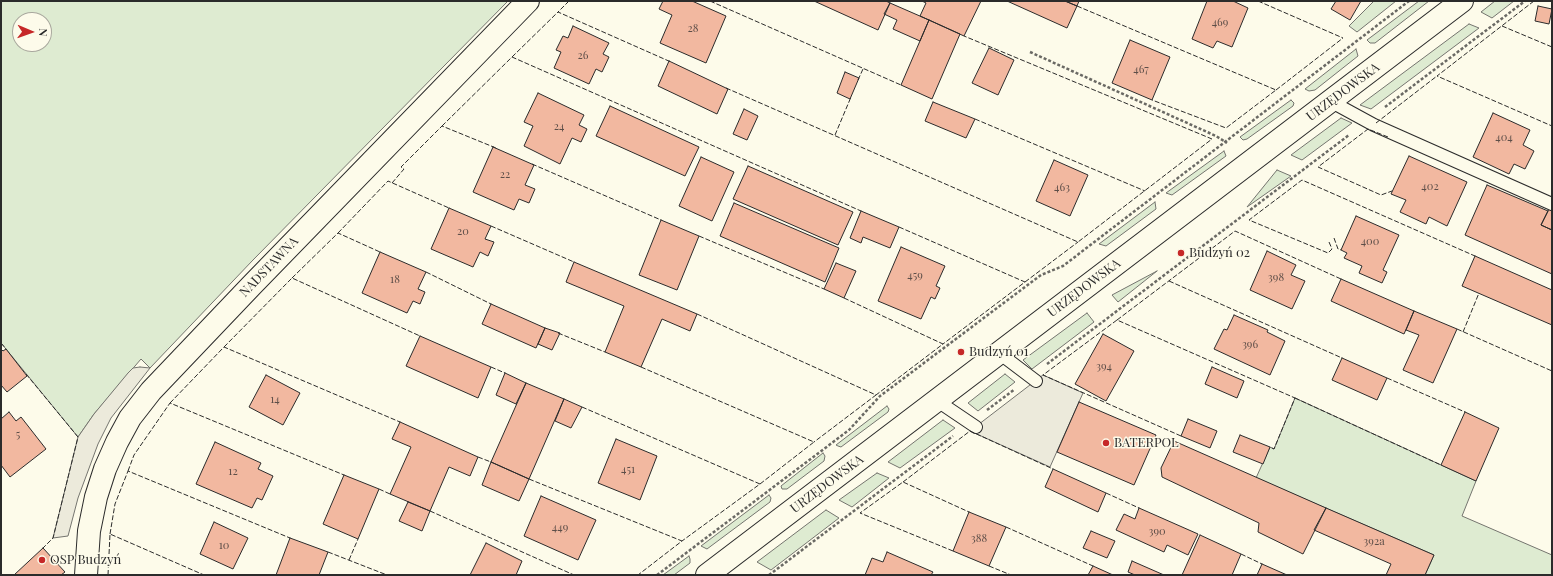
<!DOCTYPE html>
<meta charset="utf-8">
<style>
body{margin:0}
#map{position:relative;width:1553px;height:576px;overflow:hidden;background:#fdfbea;font-family:"Playfair Display",serif}
canvas{display:block}
.frame{position:absolute;inset:0;border:2px solid #2b2b2b;pointer-events:none}
.north{position:absolute;left:12px;top:12px;width:40px;height:40px;box-sizing:border-box;background:#fdfbea;border:1px solid #a9a89e;border-radius:50%;rotate:92deg;font-size:11px;font-weight:700;line-height:16px;text-align:center;color:#2b2b2b}
.north::after{content:'';display:block;margin:auto;width:14px;height:18px;background:#c62828;clip-path:polygon(50% 0,100% 100%,50% 72%,0 100%)}
</style>
<div id="map">
<canvas width="1553" height="576"></canvas>
<div class="frame"></div>
<div class="north">N</div>
</div>
<script>
const g = document.querySelector('canvas').getContext('2d');
g.lineJoin = 'round';
function fill(path, color) {
  g.fillStyle = color;
  g.fill(path, 'evenodd');
}
function toPath(rows) {
  const path = new Path2D();
  for (const r of rows) {
    path.moveTo(r[0], r[1]);
    for (let i = 2; i < r.length; i += 2) path.lineTo(r[i], r[i + 1]);
  }
  return path;
}
function stroke(path, color, width, dash) {
  g.strokeStyle = color;
  g.lineWidth = width;
  g.lineCap = dash ? 'butt' : 'round';
  g.setLineDash(dash || []);
  g.stroke(path);
}
function write(font, color, halo, rows, align = 'center') {
  g.font = font + ' "Playfair Display",serif';
  g.lineWidth = 3;
  g.setLineDash([]);
  g.textBaseline = 'middle';
  g.strokeStyle = halo;
  g.fillStyle = color;
  for (const [text, x, y, turn = 0] of rows) {
    g.save();
    g.translate(x, y);
    g.rotate((+turn || 0) * Math.PI / 180);
    g.textAlign = isNaN(turn) ? turn : align;
    if (halo) g.strokeText(text, 0, 0);
    g.fillText(text, 0, 0);
    g.restore();
  }
}
const green = toPath([
 [1,1,508,1,253,260,150,368,141,359,94,414,78,437,1,343,1,1],
 [20,20,44,20,44,44,20,44,20,20],
 [1374,1,1396,1,1357,32,1349,26,1374,1],
 [1419,1,1429,1,1375,43,1370,43,1367,40,1419,1],
 [1495,1,1514,1,1492,18,1481,12,1495,1],
 [1469,24,1479,28,1371,109,1360,105,1469,24],
 [1356,49,1358,56,1315,90,1309,91,1305,89,1356,49],
 [1291,100,1294,103,1293,106,1247,139,1243,140,1240,137,1291,100],
 [1341,118,1352,123,1302,160,1291,155,1341,118],
 [1224,151,1226,156,1172,195,1166,193,1224,151],
 [1277,170,1291,176,1247,207,1277,170],
 [1155,202,1156,209,1106,246,1099,244,1155,202],
 [1157,271,1118,302,1112,295,1157,271],
 [1087,313,1094,322,1032,369,1023,360,1087,313],
 [1005,374,1015,382,978,411,968,403,1005,374],
 [1295,398,1476,481,1462,516,1552,555,1552,575,1425,575,1434,555,1256,478,1270,447,1274,449,1295,398],
 [887,406,889,409,888,412,841,447,838,446,836,445,887,406],
 [943,420,955,428,900,468,888,462,943,420],
 [823,453,825,456,824,461,787,489,782,489,781,486,823,453],
 [877,473,889,478,852,507,839,500,877,473],
 [769,495,771,498,770,502,707,549,701,546,769,495],
 [826,510,839,518,771,570,757,562,826,510],
 [689,556,690,559,690,563,674,575,663,575,689,556]
]);
fill(green, '#deebd1');
stroke(green, '#74746e', 1);
const parking = toPath([
 [140,367,150,368,111,418,98,444,78,498,68,536,53,538,78,437,94,414,128,373,133,368,140,367],
 [1043,375,1083,393,1050,467,970,431,1043,375]
]);
fill(parking, '#eceadb');
stroke(parking, '#74746e', 1);
const building = toPath([
 [663,1,692,1,726,16,706,63,660,43,672,15,659,9,663,1],
 [814,1,886,1,890,3,878,30,814,1],
 [922,1,981,1,964,36,920,16,926,3,922,1],
 [1007,1,1065,1,1077,6,1067,28,1007,1],
 [1065,1,1079,1,1077,6,1065,1],
 [1207,1,1233,1,1248,8,1232,47,1217,41,1213,48,1192,39,1207,1],
 [1336,1,1361,1,1350,20,1331,9,1336,1],
 [890,3,929,20,920,41,893,29,897,20,884,14,890,3],
 [1538,6,1552,9,1549,24,1535,21,1538,6],
 [929,20,960,34,932,99,901,85,929,20],
 [573,26,609,43,603,54,609,57,602,72,596,69,589,84,554,68,561,52,556,50,563,36,568,38,573,26],
 [1130,40,1170,57,1152,100,1112,83,1130,40],
 [989,48,1014,60,998,95,972,83,989,48],
 [669,61,728,89,717,114,658,86,669,61],
 [845,72,859,78,850,99,837,93,845,72],
 [538,93,584,115,579,125,587,129,581,142,572,138,560,164,524,146,533,126,524,122,538,93],
 [933,102,975,119,966,138,925,121,933,102],
 [610,106,699,147,685,176,596,136,610,106],
 [744,109,758,116,747,140,733,134,744,109],
 [1493,113,1530,130,1523,145,1534,151,1525,169,1514,164,1509,174,1473,157,1493,113],
 [493,147,534,165,525,185,535,189,529,203,519,199,514,210,473,192,493,147],
 [1409,156,1467,182,1447,226,1429,217,1426,224,1400,212,1406,200,1391,194,1409,156],
 [701,157,734,172,712,221,679,206,701,157],
 [1054,160,1088,175,1070,216,1036,201,1054,160],
 [748,166,853,212,838,245,733,199,748,166],
 [1487,185,1548,211,1541,225,1552,230,1552,274,1465,235,1487,185],
 [734,203,839,248,825,282,720,236,734,203],
 [1550,207,1552,208,1552,230,1541,225,1550,207],
 [449,208,491,226,485,239,494,242,488,256,480,252,473,267,431,249,449,208],
 [861,211,899,227,890,248,863,237,861,243,850,238,861,211],
 [1356,216,1399,235,1383,270,1387,272,1382,283,1359,273,1362,266,1344,258,1347,253,1341,250,1356,216],
 [661,220,699,236,677,290,639,275,661,220],
 [901,247,945,266,936,286,940,288,935,299,931,297,921,319,878,301,901,247],
 [1267,251,1296,265,1291,275,1305,281,1292,309,1250,290,1267,251],
 [380,252,426,272,418,289,425,292,420,304,413,301,407,313,362,293,380,252],
 [1475,256,1552,290,1552,325,1462,286,1475,256],
 [574,262,697,314,690,331,662,319,641,367,605,352,624,306,566,282,574,262],
 [836,263,856,271,844,298,824,289,836,263],
 [1341,279,1414,311,1404,334,1331,301,1341,279],
 [491,304,545,328,536,348,482,324,491,304],
 [1414,311,1457,329,1433,383,1403,370,1419,335,1406,330,1414,311],
 [1234,315,1268,330,1267,332,1285,341,1270,375,1214,349,1224,329,1227,330,1234,315],
 [545,328,560,333,552,350,538,344,545,328],
 [1103,334,1134,351,1106,401,1075,384,1103,334],
 [420,336,491,367,478,398,406,366,420,336],
 [1,349,3,351,6,349,27,376,7,392,1,385,1,349],
 [1342,358,1387,378,1377,400,1332,380,1342,358],
 [1212,367,1244,381,1237,398,1205,384,1212,367],
 [505,373,526,383,516,404,496,395,505,373],
 [266,375,300,393,283,425,249,407,266,375],
 [526,383,564,399,529,479,491,462,526,383],
 [564,399,582,407,571,428,555,421,564,399],
 [1079,402,1156,435,1134,485,1057,452,1079,402],
 [9,412,16,421,21,417,46,449,10,477,1,465,1,419,9,412],
 [1465,412,1499,428,1476,481,1441,465,1465,412],
 [1188,419,1217,431,1210,448,1181,436,1188,419],
 [400,422,478,457,470,476,449,467,430,511,390,494,411,447,392,439,400,422],
 [1240,435,1270,447,1263,464,1233,452,1240,435],
 [616,439,657,456,640,500,598,483,616,439],
 [1174,441,1326,508,1303,554,1258,532,1259,523,1162,477,1161,468,1174,441],
 [215,442,261,463,258,469,273,476,262,500,257,498,252,508,196,484,215,442],
 [491,462,529,479,519,501,482,485,491,462],
 [1053,469,1106,493,1098,512,1045,487,1053,469],
 [344,475,379,489,358,539,323,524,344,475],
 [541,496,596,520,578,560,524,536,541,496],
 [408,502,430,511,422,531,399,521,408,502],
 [1139,508,1198,534,1188,555,1167,545,1164,552,1116,530,1124,514,1135,519,1139,508],
 [1326,508,1434,555,1425,575,1386,575,1391,564,1314,530,1326,508],
 [969,512,1006,527,989,566,953,551,969,512],
 [214,522,248,538,233,569,200,554,214,522],
 [1091,531,1115,541,1107,558,1083,548,1091,531],
 [1200,535,1241,554,1232,575,1182,575,1200,535],
 [290,538,328,552,319,575,276,575,290,538],
 [486,543,522,561,516,575,470,575,486,543],
 [43,548,65,572,61,575,14,575,43,548],
 [887,552,933,572,931,575,865,575,872,558,883,562,887,552],
 [1132,561,1164,575,1135,575,1128,572,1132,561],
 [1262,564,1287,575,1257,575,1262,564],
 [1093,566,1113,575,1088,575,1093,566]
]);
fill(building, '#f2b8a0');
stroke(building, '#2b2b2b', 1);
const lane = toPath([
 [1330,101,1374,125,1552,204],
 [999,353,1036,381],
 [936,400,976,427]
]);
const secondary = toPath([
 [86,575,89,531,96,497,105,469,117,442,130,418,151,391,251,286,528,1],
 [707,575,1462,1]
]);
stroke(lane, '#2b2b2b', 14);
stroke(secondary, '#2b2b2b', 24);
stroke(toPath([
 [1030,52,1216,136,1227,143],
 [1385,107,1525,1],
 [1047,364,1349,135],
 [987,410,1015,389],
 [657,575,849,430,880,396,1041,275,1063,266,1409,1],
 [769,575,953,436]
]), '#6a6964', 2.5, [3, 2]);
stroke(lane, '#fdfbea', 12);
stroke(secondary, '#fdfbea', 22);
stroke(toPath([
 [569,1,558,12,671,62],
 [710,1,901,85],
 [1258,1,1343,38],
 [1534,1,1437,76,1552,126],
 [1077,6,1276,90,1226,128,1152,100],
 [1502,26,1552,47],
 [512,57,558,12],
 [858,80,863,69],
 [726,88,1078,242,1212,139,964,36],
 [1276,90,1343,38],
 [975,119,1145,191],
 [1376,123,1437,76],
 [442,126,512,57,861,211],
 [835,135,851,97],
 [1388,137,1368,129,1318,167,1381,195,1392,191],
 [532,164,661,220],
 [392,183,404,169,401,167,442,126,496,148],
 [491,226,574,262],
 [899,227,1025,282,943,344],
 [338,233,388,181,449,208],
 [699,236,824,289],
 [1334,238,1338,249,1341,250],
 [1329,242,1332,249,1328,253,1249,220,1302,180,1475,256],
 [426,272,491,304],
 [292,278,338,233,380,252],
 [1169,281,1342,358],
 [1025,282,1078,242],
 [844,298,943,344,876,395],
 [697,314,876,395,814,442],
 [1117,320,1235,231,1341,279],
 [1457,329,1552,371],
 [1463,332,1479,293],
 [558,333,605,352],
 [1,343,7,350],
 [224,347,292,278,420,336],
 [491,367,505,373],
 [641,367,814,442,760,484],
 [26,374,78,437,53,538,43,548],
 [1387,378,1465,412],
 [1295,398,1441,465],
 [170,403,224,347,400,422],
 [582,407,760,484,682,541],
 [1181,436,1043,375,1117,320,1295,398,1274,449,1270,447],
 [478,457,491,462],
 [128,471,134,455,170,403,344,475],
 [529,479,682,541,638,575],
 [903,482,970,431,1053,469],
 [379,489,390,494],
 [1106,493,1139,508],
 [430,511,574,575],
 [1006,527,1093,566],
 [110,534,115,504,128,471,290,538],
 [953,551,860,513,903,482,969,512],
 [328,552,387,575],
 [1241,554,1262,564],
 [349,560,358,539],
 [989,566,1011,575],
 [108,575,110,534,204,575]
]), '#2b2b2b', 1, [5, 2]);
for (const [x, y, r, color] of [
 [1181,253,4,"#c62828"],
 [961,352,4,"#c62828"],
 [1106,443,4,"#c62828"],
 [42,560,4,"#c62828"]
]) {
  const dot = new Path2D();
  dot.arc(x, y, r, 0, 2 * Math.PI);
  g.fillStyle = color;
  g.fill(dot);
  stroke(dot, '#fdfbea', 1.5);
}
write('11px', '#5d4e48', null, [
 ["469",1220,23],
 ["28",693,29],
 ["26",583,56],
 ["467",1141,70],
 ["24",559,127],
 ["404",1504,138],
 ["22",505,175],
 ["402",1430,187],
 ["463",1062,188],
 ["20",463,232],
 ["400",1370,242],
 ["459",915,276],
 ["398",1276,278],
 ["18",395,280],
 ["396",1250,345],
 ["394",1104,367],
 ["14",275,400],
 ["5",18,435],
 ["451",628,470],
 ["12",233,472],
 ["449",560,528],
 ["390",1157,532],
 ["388",979,539],
 ["392a",1374,542],
 ["10",224,546]
]);
write('13px', '#2b2b2b', '#fdfbea', [
 ["URZĘDOWSKA",1343,92,-37],
 ["NADSTAWNA",269,267,-46],
 ["URZĘDOWSKA",1084,288,-37],
 ["URZĘDOWSKA",827,484,-37]
]);
write('13px', '#2b2b2b', '#fdfbea', [
 ["Budzyń 02",1189,253],
 ["Budzyń 01",969,352],
 ["BATERPOL",1114,443],
 ["OSP Budzyń",50,560]
], 'left');
</script>
